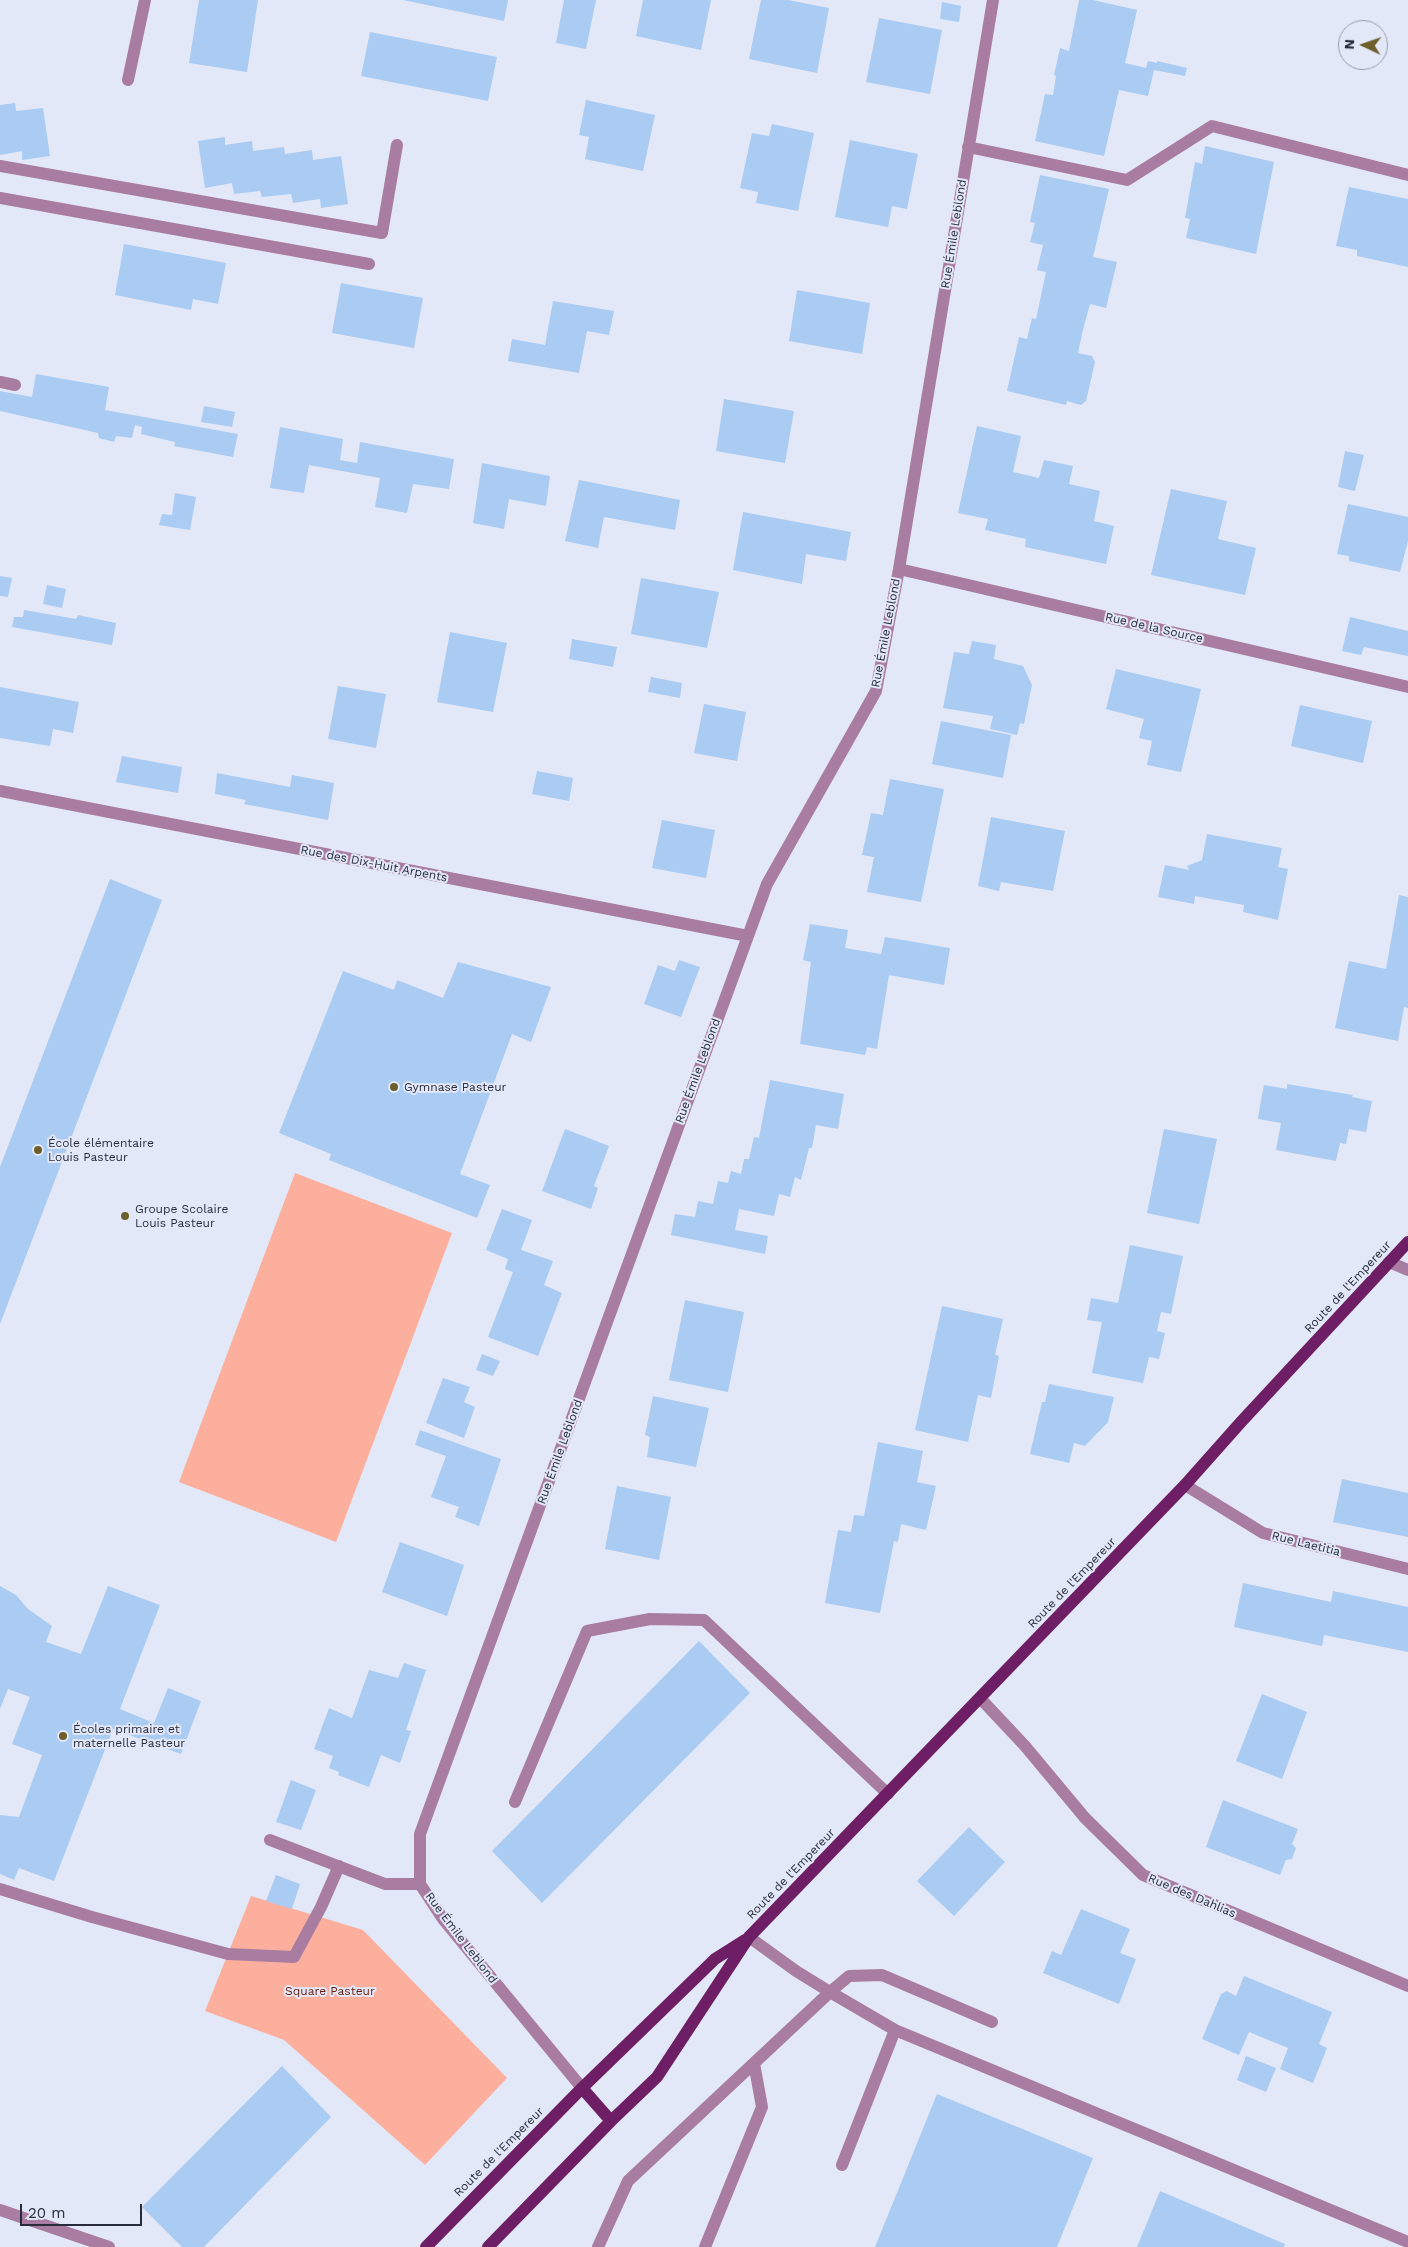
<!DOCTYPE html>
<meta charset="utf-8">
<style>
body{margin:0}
#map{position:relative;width:1408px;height:2247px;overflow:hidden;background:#e3e8f8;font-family:"Work Sans",sans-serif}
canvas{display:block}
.north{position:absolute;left:1338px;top:20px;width:50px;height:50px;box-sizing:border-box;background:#e3e8f8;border:1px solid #989cac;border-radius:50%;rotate:273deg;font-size:14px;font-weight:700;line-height:20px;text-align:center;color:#272b3b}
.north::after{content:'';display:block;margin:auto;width:18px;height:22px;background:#6d5e2b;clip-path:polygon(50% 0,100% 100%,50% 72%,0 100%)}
.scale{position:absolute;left:20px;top:2204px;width:122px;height:22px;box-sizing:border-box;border:2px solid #272b3b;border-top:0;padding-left:6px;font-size:15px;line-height:18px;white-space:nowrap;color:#272b3b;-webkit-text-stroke:4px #e3e8f8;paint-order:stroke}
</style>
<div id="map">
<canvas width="1408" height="2247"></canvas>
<div class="north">N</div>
<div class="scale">20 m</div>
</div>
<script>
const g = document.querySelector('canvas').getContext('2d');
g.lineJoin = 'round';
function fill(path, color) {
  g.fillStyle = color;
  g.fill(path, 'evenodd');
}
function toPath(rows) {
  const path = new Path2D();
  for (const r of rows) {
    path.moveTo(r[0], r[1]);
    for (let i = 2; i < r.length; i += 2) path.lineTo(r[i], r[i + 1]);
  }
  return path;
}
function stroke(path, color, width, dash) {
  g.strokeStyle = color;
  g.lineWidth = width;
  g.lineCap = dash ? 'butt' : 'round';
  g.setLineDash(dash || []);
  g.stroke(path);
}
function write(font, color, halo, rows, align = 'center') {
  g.font = font + ' "Work Sans",sans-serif';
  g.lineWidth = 4;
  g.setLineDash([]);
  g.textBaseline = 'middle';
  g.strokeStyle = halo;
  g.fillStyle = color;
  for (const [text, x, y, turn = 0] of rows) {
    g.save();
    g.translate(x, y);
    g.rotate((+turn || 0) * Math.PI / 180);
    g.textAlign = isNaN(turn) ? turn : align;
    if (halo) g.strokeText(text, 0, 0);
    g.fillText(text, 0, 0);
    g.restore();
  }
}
fill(toPath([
 [295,1173,452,1233,336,1542,179,1482],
 [251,1896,363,1930,507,2078,425,2165,284,2040,205,2011]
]), '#fcaf9d');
fill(toPath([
 [199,0,258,0,247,72,189,63],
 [403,0,508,0,504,21],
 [564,0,596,0,586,49,556,43],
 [643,0,711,0,701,50,636,36],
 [761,0,788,0,829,8,817,73,749,59],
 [1079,0,1093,0,1137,10,1125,63,1146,68,1148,61,1157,63,1157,61,1187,68,1185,76,1154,70,1148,96,1119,90,1104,156,1035,141,1045,94,1053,95,1056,76,1054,75,1060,48,1069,51],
 [942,2,961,6,959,22,940,19],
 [879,18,942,30,930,94,866,82],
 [370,32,497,57,488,101,361,76],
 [586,100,655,115,643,171,585,159,589,137,579,135],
 [15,103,16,111,43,108,50,156,22,160,22,151,0,155,0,105],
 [772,124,814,133,798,211,756,203,758,192,740,188,752,133,769,136],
 [225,137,225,145,252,141,253,151,284,147,285,154,312,150,313,160,341,156,348,204,321,208,320,199,293,203,291,194,262,197,260,191,234,194,232,183,205,188,198,141],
 [850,140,918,154,907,209,892,206,888,227,835,217],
 [1205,146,1274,162,1256,254,1186,238,1190,219,1185,218,1195,162,1202,164],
 [1040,175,1109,189,1093,257,1117,262,1106,308,1090,304,1083,330,1078,353,1092,356,1095,362,1086,401,1081,405,1067,401,1066,405,1007,391,1019,337,1027,339,1032,318,1036,319,1046,272,1037,270,1043,245,1030,242,1035,223,1030,222],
 [1349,187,1408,199,1408,267,1357,256,1357,250,1336,246],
 [124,244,226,263,218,304,193,299,191,310,115,295],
 [341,283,423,298,414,348,332,333],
 [797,290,870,303,862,354,789,341],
 [553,301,614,311,609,335,587,331,579,373,508,361,512,339,545,345],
 [36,374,109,387,105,410,238,434,233,457,174,446,175,442,141,434,142,427,135,425,132,438,116,436,114,442,99,438,98,433,0,411,0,391,32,397],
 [724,399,794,411,785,463,716,451],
 [204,406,235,412,232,427,201,422],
 [977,426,1021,436,1013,472,1039,478,1044,460,1073,466,1069,484,1100,491,1094,521,1114,526,1106,564,1025,547,1026,539,985,530,988,519,958,513],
 [280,427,343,439,340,460,357,463,360,442,454,459,449,489,413,484,407,513,375,507,380,478,309,465,304,493,270,488],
 [1345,451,1364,455,1355,491,1338,487],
 [482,463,550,476,546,506,509,499,504,529,473,523],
 [579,480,680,500,675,530,604,517,598,548,565,541],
 [1171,489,1227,501,1218,539,1256,548,1245,595,1151,575],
 [175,493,196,497,190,530,159,525,162,514,172,515],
 [1348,504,1408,517,1408,541,1400,572,1349,561,1349,556,1337,554],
 [743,512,851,532,846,561,806,554,802,584,733,570],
 [0,576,12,578,8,597,0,596],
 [641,578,719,592,707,648,631,634],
 [47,585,66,589,62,608,43,604],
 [24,610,76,619,78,615,116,623,112,645,12,627,14,617,23,617],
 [1350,617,1408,631,1408,656,1364,647,1361,655,1342,651],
 [450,632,507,643,493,712,437,702],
 [572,639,617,647,613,667,569,659],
 [972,641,996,645,994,659,1023,666,1032,685,1024,724,1020,723,1017,735,990,729,993,716,943,708,954,652,969,654],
 [1116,669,1201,689,1181,772,1147,765,1152,741,1139,738,1144,719,1106,709],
 [651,677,682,683,680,698,648,692],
 [338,686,386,694,376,748,328,739],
 [0,687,79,702,73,733,53,729,50,746,0,738],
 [704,704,746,712,737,761,694,753],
 [1300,705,1372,721,1363,763,1291,746],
 [941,721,1011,735,1003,778,932,764],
 [122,756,182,767,178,793,116,782],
 [537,771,573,778,569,801,532,794],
 [217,773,290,787,292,775,334,783,328,820,244,804,246,800,215,794],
 [890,779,944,789,921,902,867,892,874,857,862,855,871,813,883,815],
 [991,817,1065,831,1053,891,1001,882,999,891,978,886],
 [662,820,715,830,706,878,652,868],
 [1207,834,1282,848,1278,867,1288,869,1278,920,1243,912,1244,905,1195,896,1194,904,1158,897,1165,865,1189,870,1187,866,1202,860],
 [110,879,162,900,0,1324,0,1167],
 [1399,895,1408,897,1408,1008,1404,1007,1398,1041,1335,1028,1349,961,1386,969],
 [810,924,848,930,845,948,881,954,885,937,950,948,944,985,889,975,877,1049,867,1047,865,1055,800,1044,811,962,803,960],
 [679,960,700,967,681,1017,644,1004,658,965,675,971],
 [458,962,551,987,531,1042,512,1034,460,1174,490,1185,477,1218,329,1160,331,1154,279,1133,343,971,394,990,397,980,443,998],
 [770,1080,844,1094,838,1129,816,1125,812,1148,809,1148,801,1180,795,1177,790,1197,779,1194,774,1216,739,1209,735,1230,768,1236,765,1254,671,1235,675,1214,695,1217,698,1201,713,1204,718,1181,728,1183,731,1171,741,1174,744,1159,749,1159,754,1137,759,1138],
 [1287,1084,1353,1095,1352,1097,1372,1101,1366,1132,1349,1129,1346,1144,1340,1143,1336,1161,1276,1150,1281,1123,1258,1119,1260,1106,1264,1085,1287,1089],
 [565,1129,609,1146,594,1186,598,1188,591,1209,542,1191],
 [1164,1129,1217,1139,1199,1224,1147,1213],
 [502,1209,532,1220,521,1250,553,1261,544,1285,562,1293,538,1356,488,1337,513,1272,505,1269,508,1259,486,1250],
 [1130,1245,1183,1256,1171,1314,1161,1312,1157,1331,1165,1333,1159,1359,1149,1357,1143,1383,1092,1373,1102,1322,1087,1320,1091,1298,1118,1303],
 [685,1300,744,1312,728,1392,669,1380],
 [942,1306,1003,1319,995,1355,999,1356,991,1398,978,1395,968,1442,915,1430],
 [482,1354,500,1361,493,1376,476,1370],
 [443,1378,470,1387,464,1402,475,1407,464,1438,426,1423],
 [1049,1384,1114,1397,1108,1422,1085,1446,1074,1443,1069,1463,1030,1454,1042,1402,1045,1402],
 [653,1396,709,1408,696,1467,647,1457,650,1437,645,1435],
 [420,1430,501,1459,479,1526,455,1517,459,1507,431,1497,446,1456,415,1445],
 [878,1442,923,1451,917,1482,936,1486,926,1530,901,1524,898,1542,894,1541,880,1613,825,1603,838,1530,851,1532,854,1515,864,1516],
 [1342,1479,1408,1493,1408,1537,1333,1522],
 [617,1486,671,1497,659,1560,605,1549],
 [400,1542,464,1565,447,1616,382,1592],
 [1243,1583,1331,1602,1333,1591,1408,1607,1408,1652,1324,1635,1322,1646,1234,1627],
 [0,1586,16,1595,28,1609,52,1626,46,1642,81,1654,108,1586,160,1605,120,1709,154,1723,168,1688,201,1701,181,1754,113,1729,54,1881,19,1868,14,1880,0,1874,0,1815,19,1817,42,1755,12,1744,30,1697,8,1689,0,1709],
 [699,1641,750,1693,542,1903,492,1851],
 [404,1663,426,1670,406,1730,411,1731,400,1763,381,1755,369,1787,338,1775,339,1772,329,1768,333,1756,314,1749,329,1708,352,1718,369,1670,398,1678],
 [1262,1694,1307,1712,1282,1779,1236,1761],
 [291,1780,316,1790,301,1830,276,1822],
 [1223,1800,1298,1829,1292,1844,1296,1848,1292,1859,1286,1860,1280,1875,1206,1847],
 [969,1827,1005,1862,954,1916,917,1881],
 [276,1875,300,1884,292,1909,266,1901],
 [1081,1909,1130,1929,1120,1953,1136,1959,1119,2004,1043,1973,1052,1951,1061,1955],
 [1244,1976,1332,2012,1319,2044,1327,2048,1313,2083,1280,2069,1288,2048,1249,2032,1239,2055,1202,2039,1221,1994,1227,1991,1236,1996],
 [1246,2056,1276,2068,1266,2092,1237,2080],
 [282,2066,331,2117,204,2247,182,2247,142,2207],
 [937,2094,1093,2158,1057,2247,875,2247],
 [1160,2191,1285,2244,1284,2247,1137,2247]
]), '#aacbf2');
stroke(toPath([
 [128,80,145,0],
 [968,147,1127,180,1212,126,1408,175],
 [0,166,382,233,397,145],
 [0,198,369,264],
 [0,382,15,385],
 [899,569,1408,687],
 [0,791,748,936],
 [1389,1262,1408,1270],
 [1185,1485,1263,1533,1408,1569],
 [980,1698,1025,1746,1085,1818,1143,1875,1408,1986],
 [515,1802,587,1631,650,1619,704,1620,888,1794],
 [270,1840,385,1884,420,1884],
 [0,1889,92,1917,228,1954,294,1957,321,1907,339,1866],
 [749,1937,796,1971,830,1992,849,1976,882,1975,992,2022],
 [582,2088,443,1919,420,1884,420,1834,767,884,876,691,899,569,993,0],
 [842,2165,895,2030],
 [0,2210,109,2247],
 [598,2247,628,2181,830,1992,895,2030,1408,2242],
 [705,2247,762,2107,754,2063]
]), '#a97da1', 12);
stroke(toPath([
 [582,2088,611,2121],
 [426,2247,582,2088,715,1959,745,1940],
 [488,2247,611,2121,657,2077,749,1937,1185,1485,1241,1422,1408,1242]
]), '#6d1e64', 12);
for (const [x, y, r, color] of [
 [394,1087,5,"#6d5e2b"],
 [38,1150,5,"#6d5e2b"],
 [125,1216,5,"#6d5e2b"],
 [63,1736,5,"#6d5e2b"]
]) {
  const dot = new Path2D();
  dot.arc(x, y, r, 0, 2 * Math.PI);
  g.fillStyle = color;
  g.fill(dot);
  stroke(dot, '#e3e8f8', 2);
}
write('12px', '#272b3b', '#e3e8f8', [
 ["Rue Émile Leblond",954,234,-81],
 ["Rue de la Source",1154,628,13],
 ["Rue Émile Leblond",886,633,-79],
 ["Rue des Dix-Huit Arpents",374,864,11],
 ["Rue Émile Leblond",698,1071,-70],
 ["Route de l'Empereur",1348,1287,-47],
 ["Rue Émile Leblond",560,1452,-70],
 ["Rue Laetitia",1306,1544,14],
 ["Route de l'Empereur",1072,1583,-46],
 ["Route de l'Empereur",791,1874,-46],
 ["Rue des Dahlias",1192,1896,23],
 ["Rue Émile Leblond",461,1938,53],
 ["Route de l'Empereur",499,2152,-45]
]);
write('12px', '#272b3b', '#e3e8f8', [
 ["Gymnase Pasteur",404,1087],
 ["École élémentaire",48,1143],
 ["Louis Pasteur",48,1157],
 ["Groupe Scolaire",135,1209],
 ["Louis Pasteur",135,1223],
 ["Écoles primaire et",73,1729],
 ["maternelle Pasteur",73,1743]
], 'left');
write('12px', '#6c1c0c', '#e3e8f8', [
 ["Square Pasteur",330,1991]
]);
</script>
